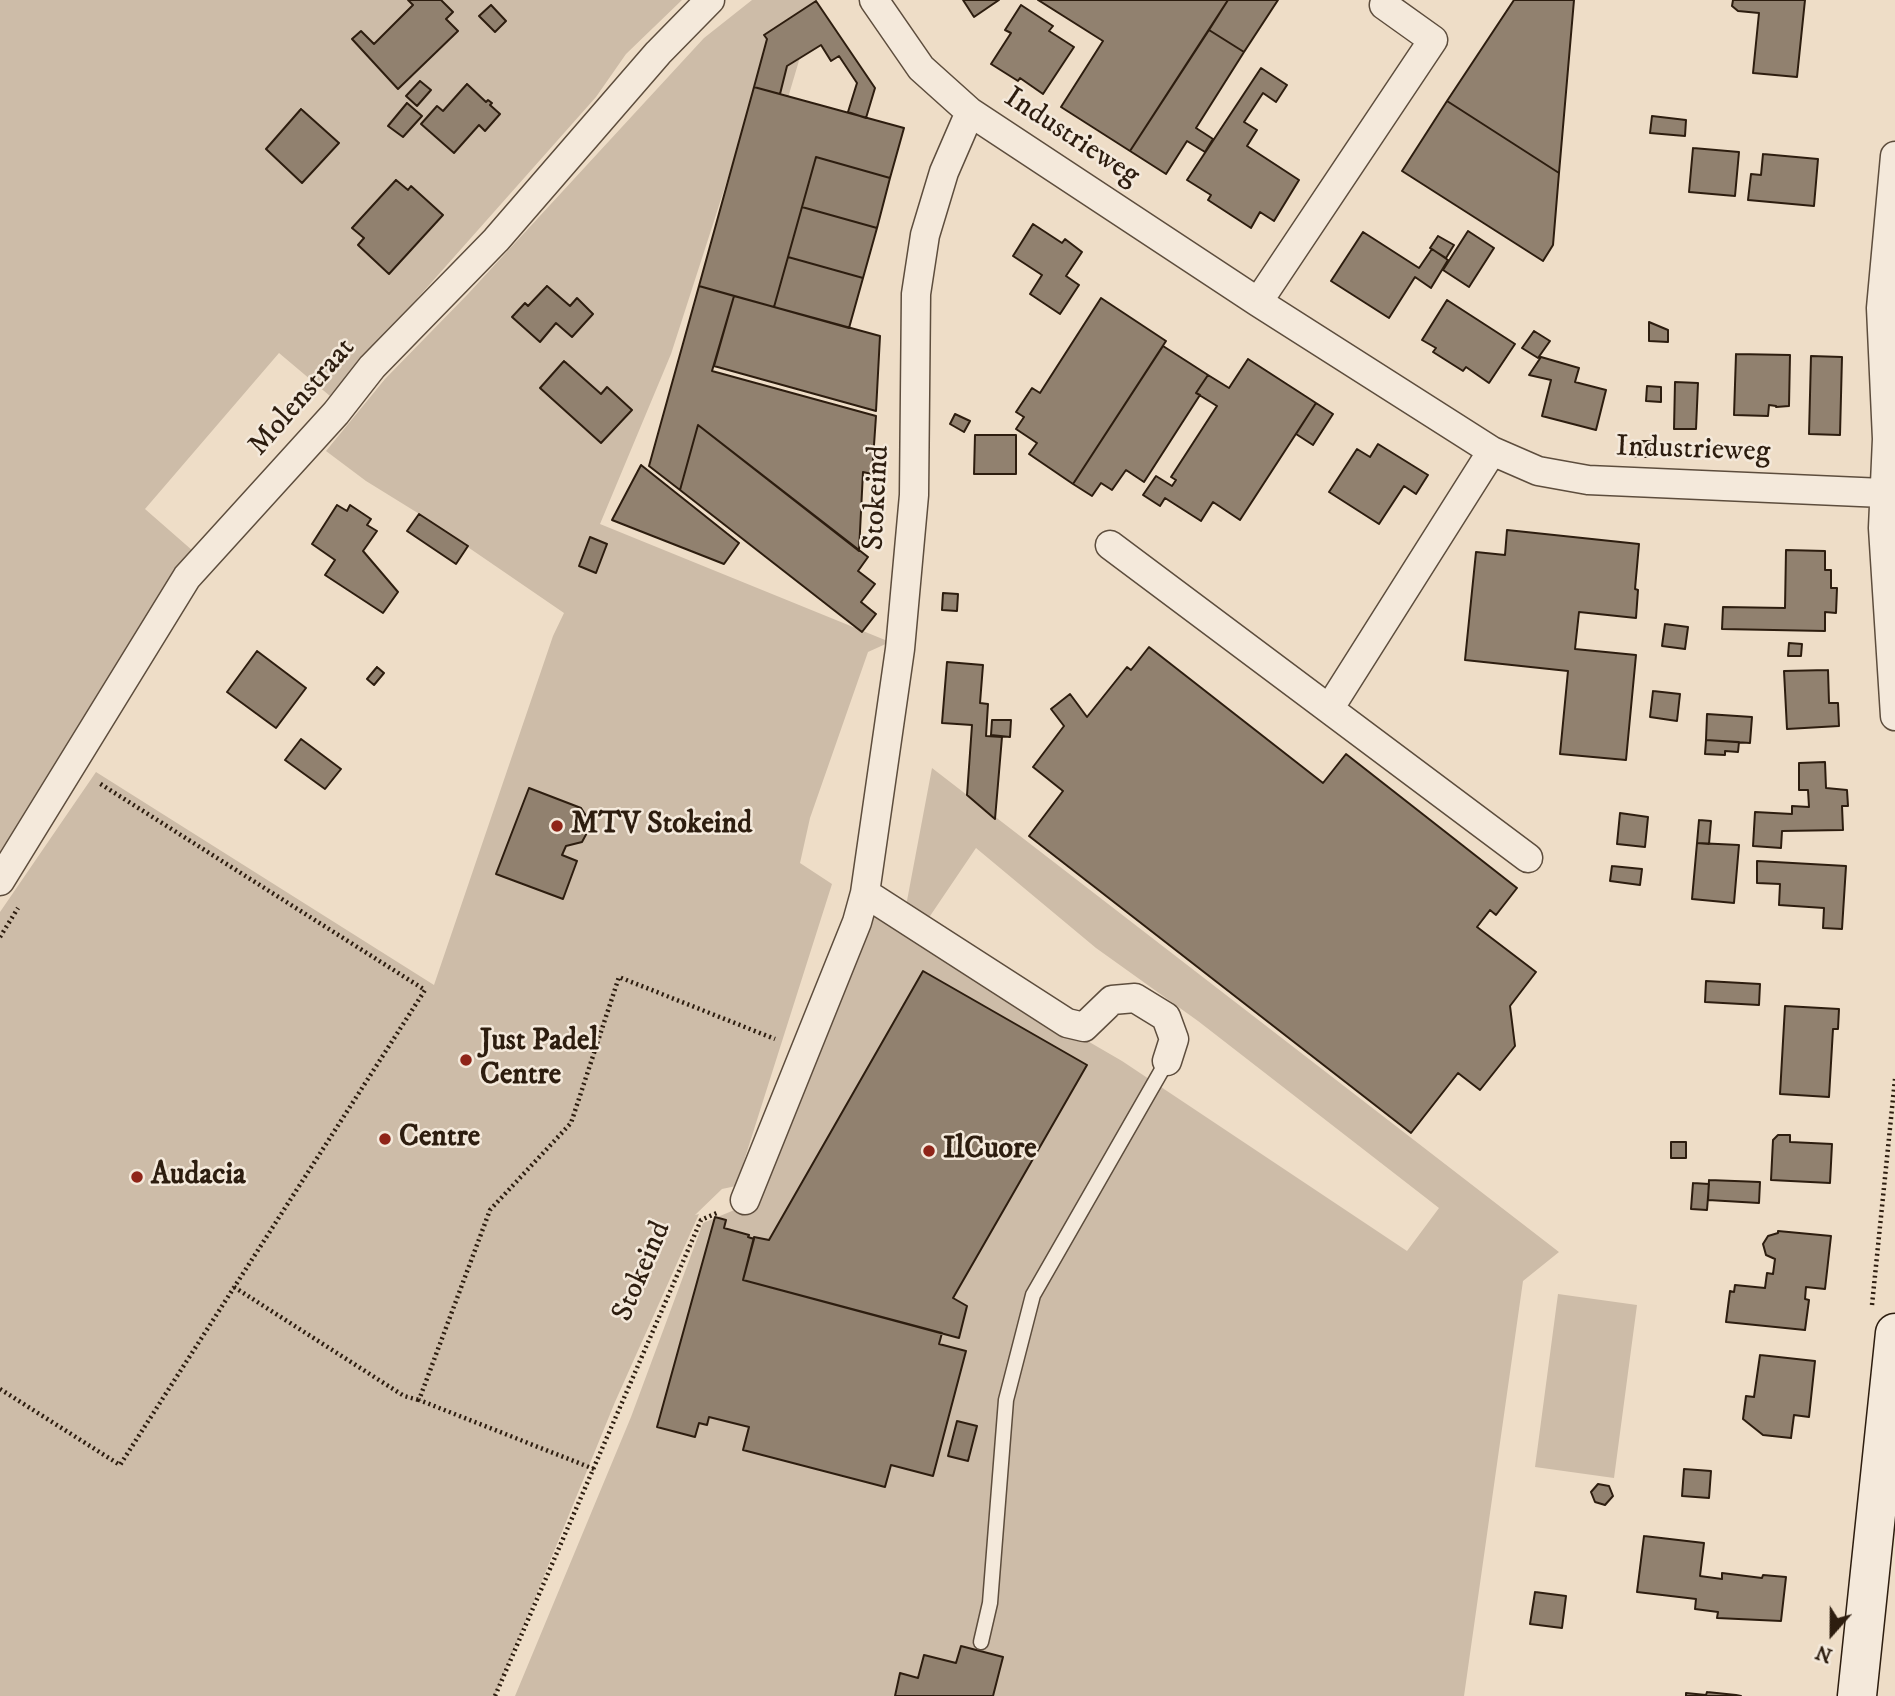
<!DOCTYPE html>
<style>
body{margin:0}
#map{position:relative;width:1895px;height:1696px;overflow:hidden;background:#eeddc7;font-family:"IM FELL DW Pica",serif}
canvas{display:block}
.north{position:absolute;left:1797px;top:1598px;width:70px;height:70px;-webkit-text-stroke:5px #f4e9db;paint-order:stroke;rotate:201deg;font-size:19px;font-weight:700;line-height:28px;text-align:center;color:#2d1d0f}
.north::after{content:'';display:block;margin:auto;width:24px;height:32px;background:#2d1d0f;clip-path:polygon(50% 0,100% 100%,50% 72%,0 100%)}
</style>
<div id="map">
<canvas width="1895" height="1696"></canvas>
<div class="north">N</div>
</div>
<script>
const g = document.querySelector('canvas').getContext('2d');
g.lineJoin = 'round';
function fill(path, color) {
  g.fillStyle = color;
  g.fill(path, 'evenodd');
}
function toPath(rows) {
  const path = new Path2D();
  for (const r of rows) {
    path.moveTo(r[0], r[1]);
    for (let i = 2; i < r.length; i += 2) path.lineTo(r[i], r[i + 1]);
  }
  return path;
}
function stroke(path, color, width, dash) {
  g.strokeStyle = color;
  g.lineWidth = width;
  g.lineCap = dash ? 'butt' : 'round';
  g.setLineDash(dash || []);
  g.stroke(path);
}
function write(font, color, halo, rows, align = 'center') {
  g.font = font + ' "IM FELL DW Pica",serif';
  g.lineWidth = 5;
  g.setLineDash([]);
  g.textBaseline = 'middle';
  g.strokeStyle = halo;
  g.fillStyle = color;
  for (const [text, x, y, turn = 0] of rows) {
    g.save();
    g.translate(x, y);
    g.rotate((+turn || 0) * Math.PI / 180);
    g.textAlign = isNaN(turn) ? turn : align;
    if (halo) g.strokeText(text, 0, 0);
    g.fillText(text, 0, 0);
    g.restore();
  }
}
fill(toPath([
 [0,0,682,0,626,54,596,97,328,399,330,396,279,353,145,509,193,551,170,580,0,854],
 [752,0,817,0,787,101,756,91,671,354,600,524,890,642,868,652,810,818,800,863,832,884,736,1186,722,1189,695,1215,699,1214,615,1402,495,1696,0,1696,0,912,96,772,434,985,553,636,564,613,421,515,366,481,326,451,385,379,467,295,704,38],
 [932,768,1559,1252,1523,1281,1464,1696,515,1696,631,1417,703,1223,761,1199,872,916,1122,1061,1407,1251,1439,1208,1198,1021,1096,948,976,848,928,919,906,906],
 [1558,1294,1637,1305,1614,1478,1535,1467]
]), '#cdbca8');
const building = toPath([
 [408,0,441,0,453,12,446,19,458,31,398,89,352,39,361,31,374,44,413,5,408,0],
 [963,0,999,0,974,17,963,0],
 [1038,0,1228,0,1130,151,1061,107,1103,41,1038,0],
 [1228,0,1278,0,1244,52,1209,30,1228,0],
 [1514,0,1574,0,1559,173,1447,101,1514,0],
 [1733,0,1805,0,1797,77,1753,73,1759,13,1738,11,1732,6,1733,0],
 [816,1,875,88,866,118,848,112,857,83,839,56,831,61,821,45,787,66,780,94,754,87,767,39,764,35,816,1],
 [491,5,506,21,495,32,479,16,491,5],
 [1021,5,1053,26,1049,31,1074,47,1043,94,1020,78,1018,81,991,64,1011,33,1005,30,1021,5],
 [1209,30,1244,52,1196,128,1213,139,1205,152,1187,141,1166,174,1130,151,1209,30],
 [1261,68,1287,85,1276,102,1263,93,1244,122,1257,130,1247,146,1299,180,1274,221,1260,212,1251,228,1208,200,1211,195,1187,180,1261,68],
 [420,81,431,90,417,106,406,96,420,81],
 [467,84,486,102,488,100,492,103,490,105,500,114,485,131,479,125,454,153,421,124,437,106,443,111,467,84],
 [754,87,904,128,890,178,816,157,774,307,699,286,754,87],
 [1447,101,1559,173,1553,245,1543,261,1402,171,1447,101],
 [407,103,422,116,403,137,388,126,407,103],
 [301,109,339,143,302,183,266,149,301,109],
 [1652,116,1686,120,1685,136,1650,133,1652,116],
 [1693,148,1739,152,1735,196,1689,192,1693,148],
 [1763,154,1818,159,1814,206,1748,200,1751,174,1761,175,1763,154],
 [816,157,890,178,877,228,802,207,816,157],
 [396,180,408,190,411,186,443,215,389,274,358,245,364,238,352,228,396,180],
 [802,207,877,228,863,278,788,257,802,207],
 [1033,224,1062,243,1065,239,1082,252,1066,276,1079,285,1060,314,1030,294,1042,275,1013,256,1033,224],
 [1468,231,1494,248,1469,287,1443,270,1468,231],
 [1363,232,1419,268,1432,249,1448,260,1431,288,1415,277,1389,318,1331,281,1363,232],
 [1438,236,1454,245,1446,258,1430,248,1438,236],
 [788,257,863,278,849,328,774,307,788,257],
 [547,286,570,306,577,298,593,314,572,337,556,323,540,342,512,317,525,303,528,306,547,286],
 [699,286,734,296,712,371,876,416,872,474,863,472,859,551,698,425,680,490,649,466,699,286],
 [734,296,880,336,876,411,714,366,734,296],
 [1101,298,1166,341,1073,484,1029,454,1037,443,1016,429,1024,417,1016,412,1032,388,1040,393,1101,298],
 [1447,300,1515,344,1489,383,1466,367,1463,371,1433,352,1436,348,1422,340,1447,300],
 [1649,322,1668,330,1668,342,1649,341,1649,322],
 [1534,331,1550,341,1538,358,1522,348,1534,331],
 [1163,346,1208,375,1196,393,1200,395,1144,482,1126,470,1112,490,1101,483,1092,496,1073,484,1163,346],
 [1736,354,1790,355,1789,406,1776,407,1776,406,1769,405,1768,416,1734,415,1736,354],
 [1811,356,1842,357,1840,435,1809,434,1811,356],
 [1541,357,1579,368,1575,382,1606,390,1596,430,1542,416,1551,380,1529,375,1541,357],
 [1248,359,1316,403,1240,520,1213,502,1201,521,1165,498,1160,506,1143,495,1156,476,1172,486,1176,480,1171,477,1217,406,1196,393,1208,375,1229,388,1248,359],
 [564,361,601,394,607,387,632,410,601,443,540,388,564,361],
 [1675,382,1698,383,1696,429,1674,429,1675,382],
 [1647,386,1661,387,1661,402,1646,401,1647,386],
 [1316,403,1333,414,1313,445,1296,434,1316,403],
 [955,414,970,421,964,432,950,424,955,414],
 [698,425,868,557,858,571,875,584,861,602,876,614,862,632,680,490,698,425],
 [975,435,1016,435,1016,474,974,474,975,435],
 [1636,441,1650,441,1650,457,1635,457,1636,441],
 [1378,444,1428,475,1416,494,1404,486,1379,524,1329,492,1357,449,1370,457,1378,444],
 [641,465,739,543,724,564,612,520,641,465],
 [337,505,347,511,350,505,371,519,367,525,377,531,363,551,398,592,383,613,325,575,335,560,312,544,337,505],
 [419,514,468,546,456,564,407,531,419,514],
 [1507,530,1639,544,1635,589,1638,590,1636,618,1579,612,1575,649,1636,655,1626,760,1560,754,1568,671,1465,660,1476,552,1505,555,1507,530],
 [590,537,607,544,596,573,579,566,590,537],
 [1786,550,1825,551,1825,570,1831,570,1831,588,1837,588,1836,613,1825,612,1825,631,1722,629,1723,607,1785,608,1786,550],
 [943,593,958,594,957,611,942,610,943,593],
 [1665,624,1688,627,1685,649,1662,646,1665,624],
 [1789,643,1802,644,1801,656,1788,656,1789,643],
 [1149,647,1323,783,1346,754,1517,888,1496,915,1490,910,1477,927,1536,972,1510,1006,1515,1046,1480,1090,1458,1073,1411,1133,1029,836,1063,791,1033,767,1064,726,1051,709,1070,694,1087,717,1127,667,1131,670,1149,647],
 [257,651,306,688,276,728,227,692,257,651],
 [947,662,983,665,980,703,988,704,986,736,1002,737,995,819,967,795,972,725,942,723,947,662],
 [377,667,384,673,374,685,367,679,377,667],
 [1828,670,1829,703,1838,703,1839,726,1787,729,1784,671,1828,670],
 [1653,691,1680,694,1677,721,1650,717,1653,691],
 [1707,714,1752,717,1750,743,1706,740,1707,714],
 [992,720,1011,720,1010,737,991,735,992,720],
 [301,739,341,769,325,789,285,760,301,739],
 [1706,740,1739,742,1738,752,1725,751,1725,755,1705,754,1706,740],
 [1825,762,1826,788,1847,790,1848,806,1842,806,1843,830,1782,831,1781,848,1753,846,1755,812,1792,814,1792,806,1809,807,1808,790,1799,790,1799,763,1825,762],
 [529,788,581,808,590,822,589,829,582,842,566,846,562,855,577,861,563,899,496,874,529,788],
 [1620,813,1648,817,1645,847,1617,844,1620,813],
 [1699,820,1711,821,1709,844,1697,843,1699,820],
 [1697,843,1739,845,1734,903,1692,899,1697,843],
 [1757,861,1846,866,1842,929,1823,928,1824,908,1779,905,1780,884,1757,883,1757,861],
 [1612,866,1642,869,1640,885,1610,881,1612,866],
 [923,971,1087,1065,953,1298,967,1306,959,1338,743,1280,754,1237,769,1240,923,971],
 [1706,981,1760,984,1759,1005,1705,1002,1706,981],
 [1785,1006,1839,1009,1838,1029,1833,1029,1829,1097,1780,1094,1785,1006],
 [1778,1135,1790,1135,1790,1142,1832,1144,1830,1183,1771,1180,1773,1140,1778,1135],
 [1671,1142,1686,1142,1686,1158,1671,1158,1671,1142],
 [1709,1180,1760,1182,1759,1203,1708,1200,1709,1180],
 [1693,1183,1709,1184,1707,1210,1691,1209,1693,1183],
 [715,1217,726,1220,724,1228,749,1235,748,1237,754,1239,743,1280,942,1333,939,1344,966,1351,933,1476,891,1465,885,1487,743,1450,749,1427,709,1417,707,1425,699,1423,695,1437,657,1427,715,1217],
 [1778,1231,1831,1236,1825,1289,1806,1287,1805,1299,1809,1300,1805,1330,1726,1322,1730,1291,1734,1292,1735,1285,1765,1288,1767,1273,1773,1274,1775,1259,1766,1255,1763,1244,1768,1236,1778,1233,1778,1231],
 [1760,1355,1815,1361,1809,1417,1794,1415,1791,1438,1763,1435,1743,1419,1746,1396,1754,1397,1760,1355],
 [957,1421,977,1426,968,1461,948,1456,957,1421],
 [1684,1469,1711,1471,1709,1498,1682,1496,1684,1469],
 [1598,1484,1609,1486,1613,1496,1605,1505,1595,1502,1591,1492,1598,1484],
 [1644,1536,1704,1543,1700,1576,1722,1579,1722,1573,1762,1578,1763,1575,1786,1577,1781,1621,1717,1618,1718,1612,1695,1609,1696,1599,1637,1592,1644,1536],
 [1535,1592,1566,1596,1562,1628,1530,1624,1535,1592],
 [961,1646,1003,1657,993,1696,895,1696,900,1673,918,1678,924,1655,956,1663,961,1646],
 [1707,1692,1736,1695,1741,1696,1686,1696,1686,1693,1706,1695,1707,1692]
]);
fill(building, '#91816f');
stroke(building, '#2d1d0f', 2);
const service = toPath([
 [981,1642,990,1603,1006,1400,1033,1295,1167,1061]
]);
const minor = toPath([
 [874,0,921,68,970,112,1258,302,1492,451,1538,471,1588,480,1883,493,1895,495],
 [1895,156,1881,308,1887,439,1883,528,1895,716],
 [1258,302,1433,40,1384,5],
 [1110,545,1528,858],
 [1329,709,1492,451],
 [0,881,187,577,336,413,372,367,496,240,658,53,710,0],
 [865,893,1067,1023,1084,1027,1112,1000,1135,998,1166,1017,1174,1039,1167,1061],
 [745,1200,857,922,865,893,900,649,914,495,916,294,925,235,944,172,970,112]
]);
const secondary = toPath([
 [1857,1696,1895,1333]
]);
stroke(service, '#5d4d3d', 17);
stroke(minor, '#5d4d3d', 31);
stroke(secondary, '#2d1d0f', 41);
stroke(toPath([
 [0,937,18,908],
 [234,1287,404,1396,419,1400],
 [1872,1305,1895,1079],
 [0,1389,120,1465,425,990,99,783],
 [594,1469,419,1400,490,1210,571,1123,619,977,775,1039],
 [495,1696,701,1220,719,1212]
]), '#2d1d0f', 4.5, [2, 3.5]);
stroke(service, '#f4e9db', 14);
stroke(minor, '#f4e9db', 28);
stroke(secondary, '#f4e9db', 38);
for (const [x, y, r, color] of [
 [557,826,7,"#8f2418"],
 [466,1060,7,"#8f2418"],
 [385,1139,7,"#8f2418"],
 [929,1151,7,"#8f2418"],
 [137,1177,7,"#8f2418"]
]) {
  const dot = new Path2D();
  dot.arc(x, y, r, 0, 2 * Math.PI);
  g.fillStyle = color;
  g.fill(dot);
  stroke(dot, '#f4e9db', 2.5);
}
write('30px', '#2d1d0f', '#f4e9db', [
 ["Industrieweg",1071,138,33],
 ["Molenstraat",303,398,-49],
 ["Industrieweg",1693,451,2],
 ["Stokeind",878,498,-87],
 ["Stokeind",643,1272,-67]
]);
write('bold 30px', '#2d1d0f', '#f4e9db', [
 ["MTV Stokeind",571,826],
 ["Just Padel",480,1043],
 ["Centre",480,1077],
 ["Centre",399,1139],
 ["IlCuore",943,1151],
 ["Audacia",151,1177]
], 'left');
</script>
